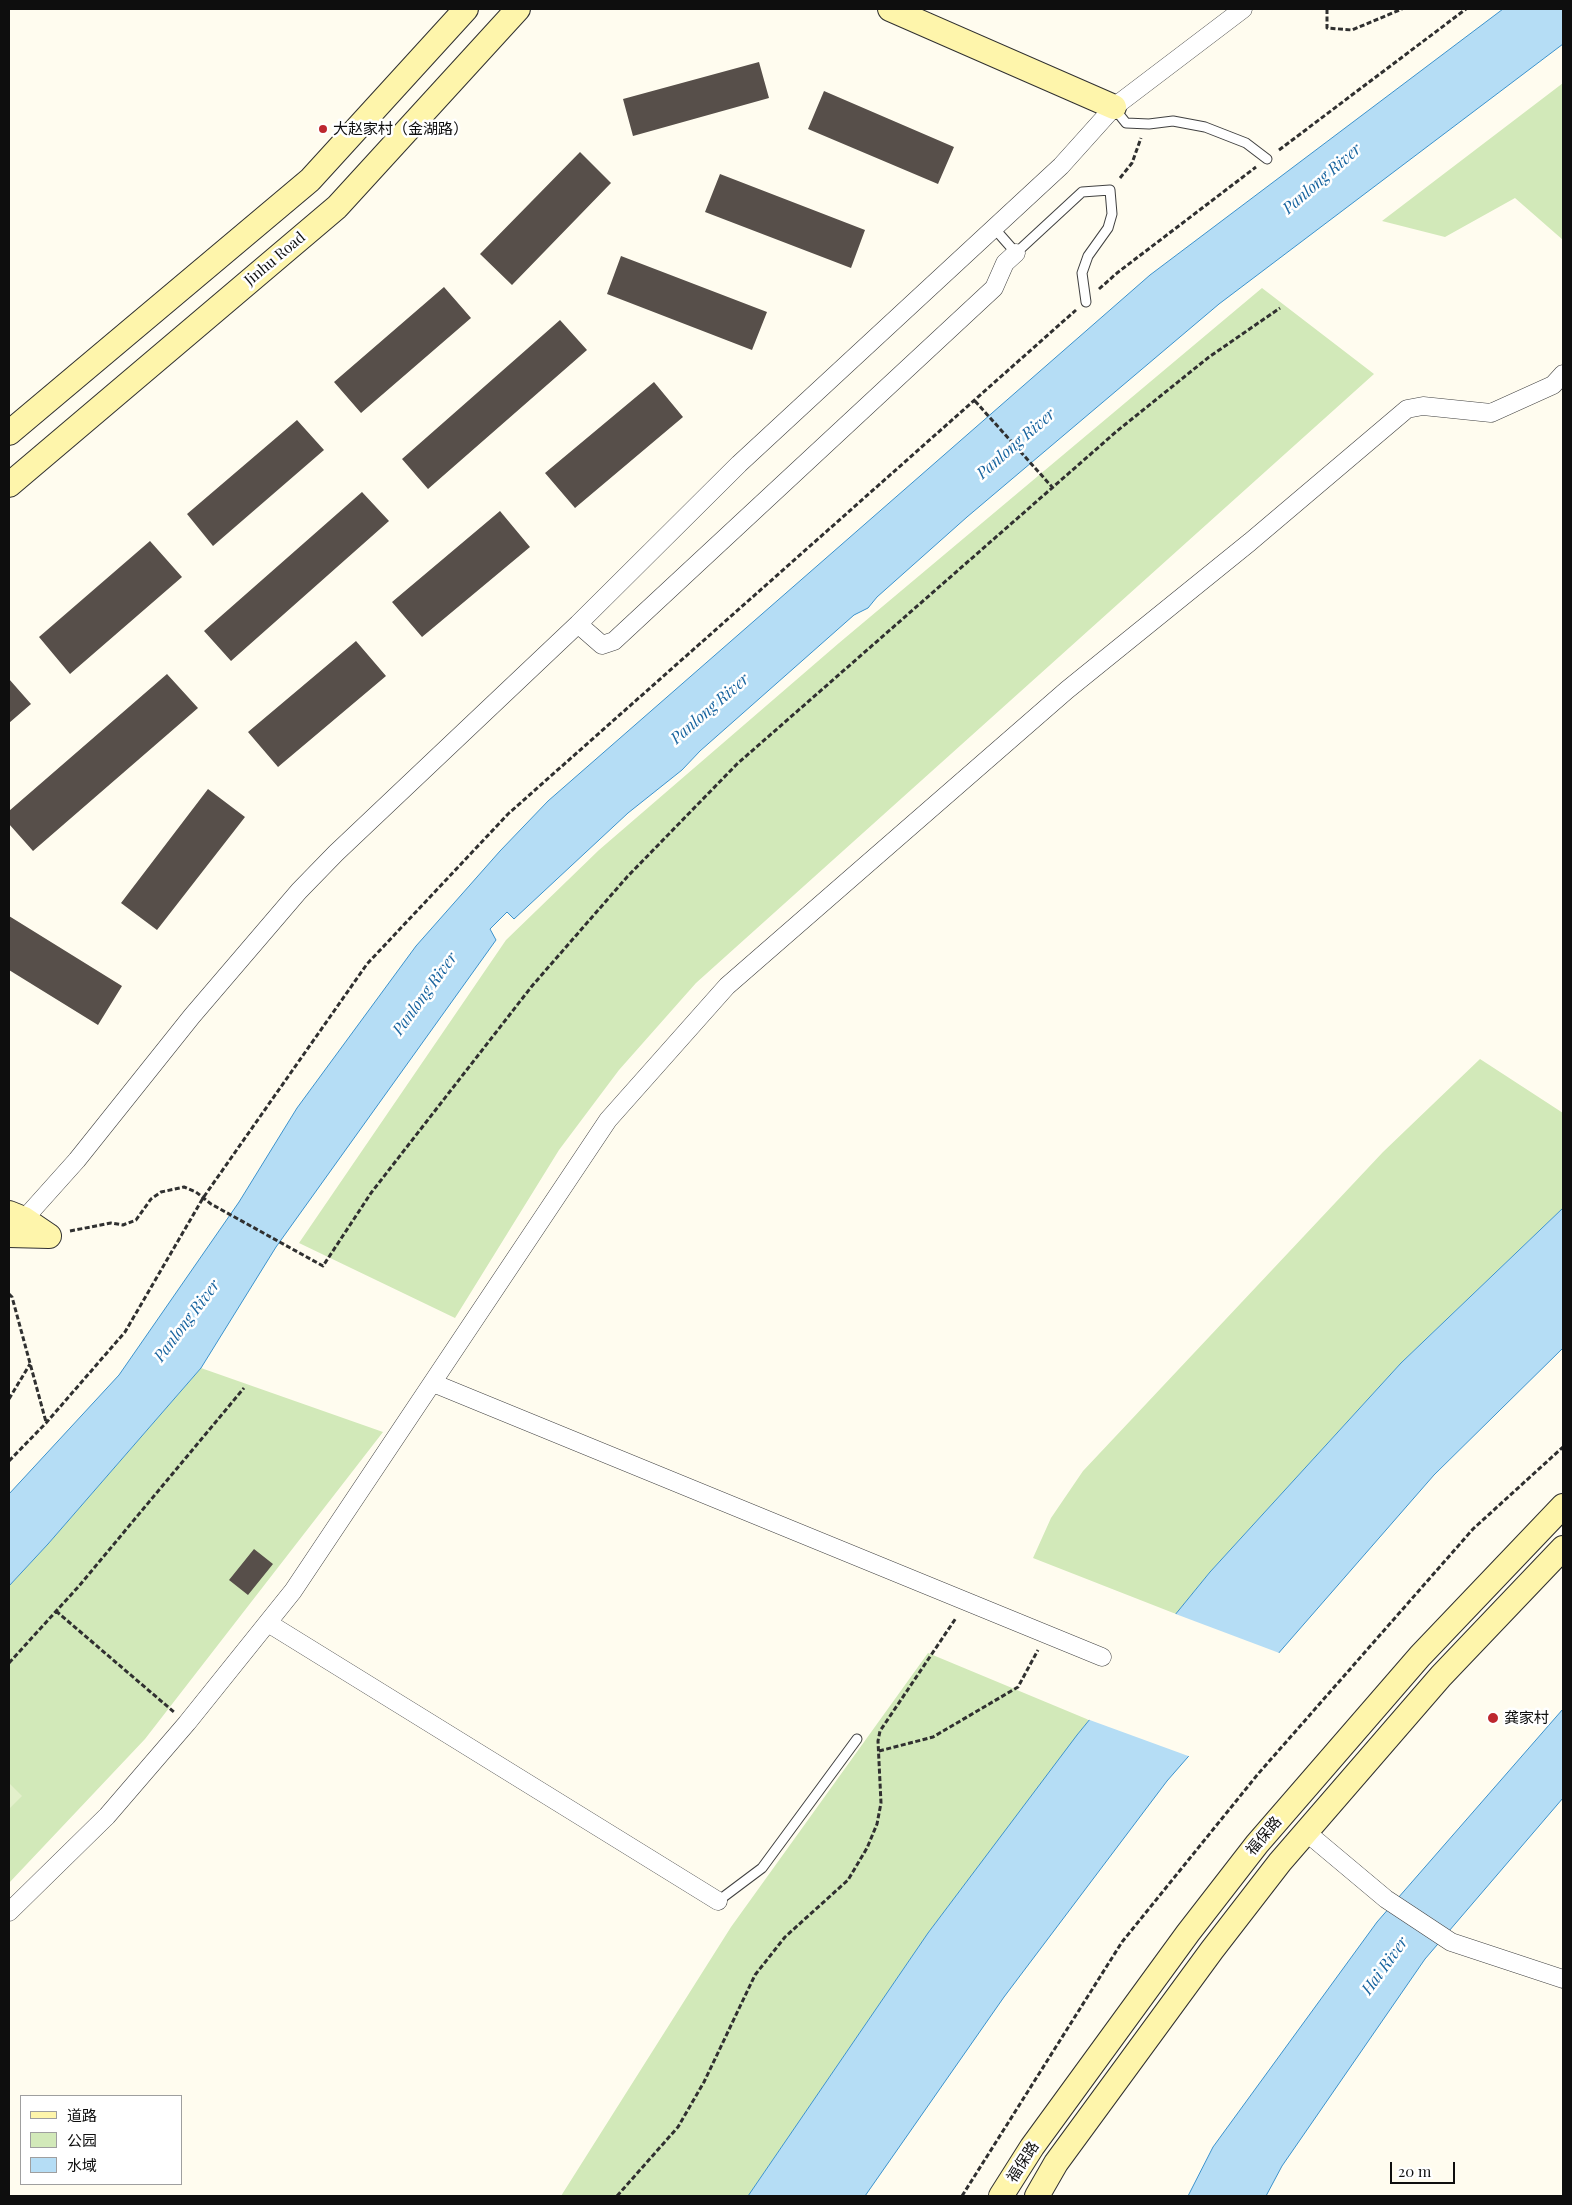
<!DOCTYPE html>
<meta charset="utf-8">
<style>
body{margin:0}
#map{position:relative;width:1572px;height:2205px;overflow:hidden;background:#fffcef;font-family:"Playfair Display","Noto Sans SC",serif}
canvas{display:block}
.frame{position:absolute;inset:0;border:10px solid #0e0e0e;pointer-events:none}
.legend{position:absolute;left:20px;top:2095px;width:162px;height:90px;box-sizing:border-box;background:#fff;border:1px solid #9f9f9f;margin:0;padding:6px 9px;list-style:none;font-size:15px;color:#0e0e0e}
.legend li{display:flex;align-items:center;gap:10px;height:25px}
.legend b{width:25px;border:1px solid #9f9f9f}
.scale{position:absolute;left:1390px;top:2162px;width:65px;height:22px;box-sizing:border-box;border:2px solid #0e0e0e;border-top:0;padding-left:6px;font-size:15px;line-height:18px;white-space:nowrap;color:#0e0e0e;-webkit-text-stroke:4px #fff;paint-order:stroke}
</style>
<div id="map">
<canvas width="1572" height="2205"></canvas>
<div class="frame"></div>
<ul class="legend">
<li><b style="height:6px;background:#fef5ab"></b>道路</li>
<li><b style="height:14px;background:#d2e9b9"></b>公园</li>
<li><b style="height:14px;background:#b5ddf5"></b>水域</li>
</ul>
<div class="scale">20 m</div>
</div>
<script>
const g = document.querySelector('canvas').getContext('2d');
g.lineJoin = 'round';
function fill(path, color) {
  g.fillStyle = color;
  g.fill(path, 'evenodd');
}
function toPath(rows) {
  const path = new Path2D();
  for (const r of rows) {
    path.moveTo(r[0], r[1]);
    for (let i = 2; i < r.length; i += 2) path.lineTo(r[i], r[i + 1]);
  }
  return path;
}
function stroke(path, color, width, dash) {
  g.strokeStyle = color;
  g.lineWidth = width;
  g.lineCap = dash ? 'butt' : 'round';
  g.setLineDash(dash || []);
  g.stroke(path);
}
function write(font, color, halo, rows, align = 'center') {
  g.font = font + ' "Playfair Display","Noto Sans SC",serif';
  g.lineWidth = 5;
  g.setLineDash([]);
  g.textBaseline = 'middle';
  g.strokeStyle = halo;
  g.fillStyle = color;
  for (const [text, x, y, turn = 0] of rows) {
    g.save();
    g.translate(x, y);
    g.rotate((+turn || 0) * Math.PI / 180);
    g.textAlign = isNaN(turn) ? turn : align;
    if (halo) g.strokeText(text, 0, 0);
    g.fillText(text, 0, 0);
    g.restore();
  }
}
fill(toPath([
 [1563,83,1563,240,1515,198,1445,237,1382,221],
 [1262,288,1374,374,696,983,619,1070,559,1150,455,1318,299,1243,506,940,599,850,839,643],
 [1480,1059,1563,1113,1563,1208,1401,1363,1210,1572,1176,1614,1033,1558,1051,1518,1083,1471,1383,1152],
 [201,1368,383,1432,145,1739,9,1883,9,1586,48,1544],
 [928,1653,1089,1720,928,1933,748,2196,561,2196,731,1927]
]), '#d2e9b9');
fill(toPath([
 [9,1783,22,1796,9,1809]
]), '#e3f0cb');
const water = toPath([
 [1503,9,1563,9,1563,44,1219,304,967,517,877,597,868,608,854,615,700,751,682,770,628,813,514,919,507,912,490,929,496,940,276,1247,201,1368,48,1544,9,1586,9,1494,119,1375,239,1202,297,1108,416,946,500,851,548,801,1150,275,1503,9],
 [1563,1208,1563,1348,1434,1475,1167,1781,1004,1997,865,2196,748,2196,928,1933,1077,1735,1210,1572,1401,1363,1563,1208],
 [1563,1709,1563,1798,1425,1959,1282,2166,1266,2196,1188,2196,1213,2147,1377,1922,1563,1709]
]);
fill(water, '#b5ddf5');
stroke(water, '#3c92cc', 1);
fill(toPath([
 [1173,1613,1282,1654,1191,1757,1087,1719]
]), '#fffcef');
fill(toPath([
 [759,62,769,98,633,136,623,99],
 [824,91,954,147,938,184,808,129],
 [580,152,611,183,512,285,480,254],
 [720,174,865,230,851,268,705,212],
 [621,256,767,312,752,350,607,294],
 [444,287,471,318,361,413,334,382],
 [560,320,587,350,428,489,402,459],
 [654,382,683,417,575,508,545,473],
 [297,420,324,450,213,546,187,514],
 [362,492,389,521,231,661,204,631],
 [500,511,530,547,422,637,392,602],
 [150,541,182,577,70,674,39,637],
 [356,641,386,676,278,767,248,732],
 [167,674,198,708,33,851,9,824,9,811],
 [9,679,31,704,9,723],
 [208,789,245,817,157,930,121,903],
 [9,916,122,986,98,1025,9,970],
 [254,1549,273,1564,248,1595,229,1580]
]), '#574f4a');
const lane = toPath([
 [1114,108,1126,123,1149,124,1173,121,1205,127,1246,143,1267,159],
 [994,228,1016,253,1082,192,1110,190,1112,214,1108,228,1088,256,1082,273,1086,302],
 [718,1901,762,1868,857,1739]
]);
const street = toPath([
 [578,624,602,645,614,641,994,288,1005,263,1016,253],
 [17,1227,77,1160,192,1016,299,891,336,853,578,624,739,464,1061,166,1114,107,1243,9],
 [433,1383,1102,1657],
 [268,1623,718,1901],
 [1306,1832,1386,1899,1451,1942,1563,1979],
 [9,1912,107,1816,187,1723,293,1591,608,1120,727,986,1067,690,1250,542,1407,409,1423,406,1491,413,1553,385,1563,374]
]);
const secondary = toPath([
 [890,9,1114,107],
 [9,433,310,180,466,9],
 [9,485,337,207,518,9],
 [9,1213,24,1219,49,1236],
 [9,1235,49,1236],
 [1001,2196,1032,2147,1188,1933,1257,1844,1420,1656,1563,1506],
 [1037,2196,1056,2163,1212,1950,1280,1862,1441,1676,1563,1548]
]);
stroke(lane, '#414141', 11);
stroke(street, '#414141', 19);
stroke(secondary, '#303030', 26);
stroke(toPath([
 [1327,9,1327,28,1352,30,1402,9],
 [1279,150,1466,9],
 [1120,178,1132,163,1141,138],
 [1099,289,1117,273,1256,167],
 [975,401,1053,488],
 [70,1231,111,1223,123,1225,136,1220,151,1199,161,1192,184,1187,196,1192,211,1204,323,1266,371,1193,532,986,627,877,737,764,1117,431,1209,357,1280,308],
 [9,1294,12,1297,46,1422],
 [9,1399,30,1364],
 [9,1461,46,1423,125,1332,203,1198,367,964,508,814,1076,310],
 [56,1611,174,1712],
 [9,1663,79,1586,244,1388],
 [879,1751,933,1737,1018,1687,1038,1650],
 [617,2196,678,2127,704,2082,755,1975,785,1937,848,1880,867,1848,877,1824,881,1803,878,1741,880,1731,956,1618],
 [962,2196,1122,1942,1258,1774,1473,1529,1563,1447]
]), '#303030', 3, [5, 2.5]);
stroke(lane, '#fff', 9);
stroke(street, '#fff', 18);
stroke(secondary, '#fef5ab', 24);
for (const [x, y, r, color] of [
 [323,129,5,"#bd272e"],
 [1493,1718,6,"#bd272e"]
]) {
  const dot = new Path2D();
  dot.arc(x, y, r, 0, 2 * Math.PI);
  g.fillStyle = color;
  g.fill(dot);
  stroke(dot, '#fff', 2);
}
write('15px', '#0e0e0e', '#fff', [
 ["大赵家村（金湖路）",333,129],
 ["龚家村",1504,1718]
], 'left');
write('15px', '#0e0e0e', '#fff', [
 ["Jinhu Road",275,259,-40],
 ["福保路",1264,1836,-50],
 ["福保路",1023,2162,-57]
]);
write('italic 16px', '#18649f', '#fff', [
 ["Panlong River",1322,179,-41],
 ["Panlong River",1016,444,-41],
 ["Panlong River",710,709,-41],
 ["Panlong River",425,994,-54],
 ["Panlong River",187,1321,-53],
 ["Hai River",1385,1966,-54]
]);
</script>
